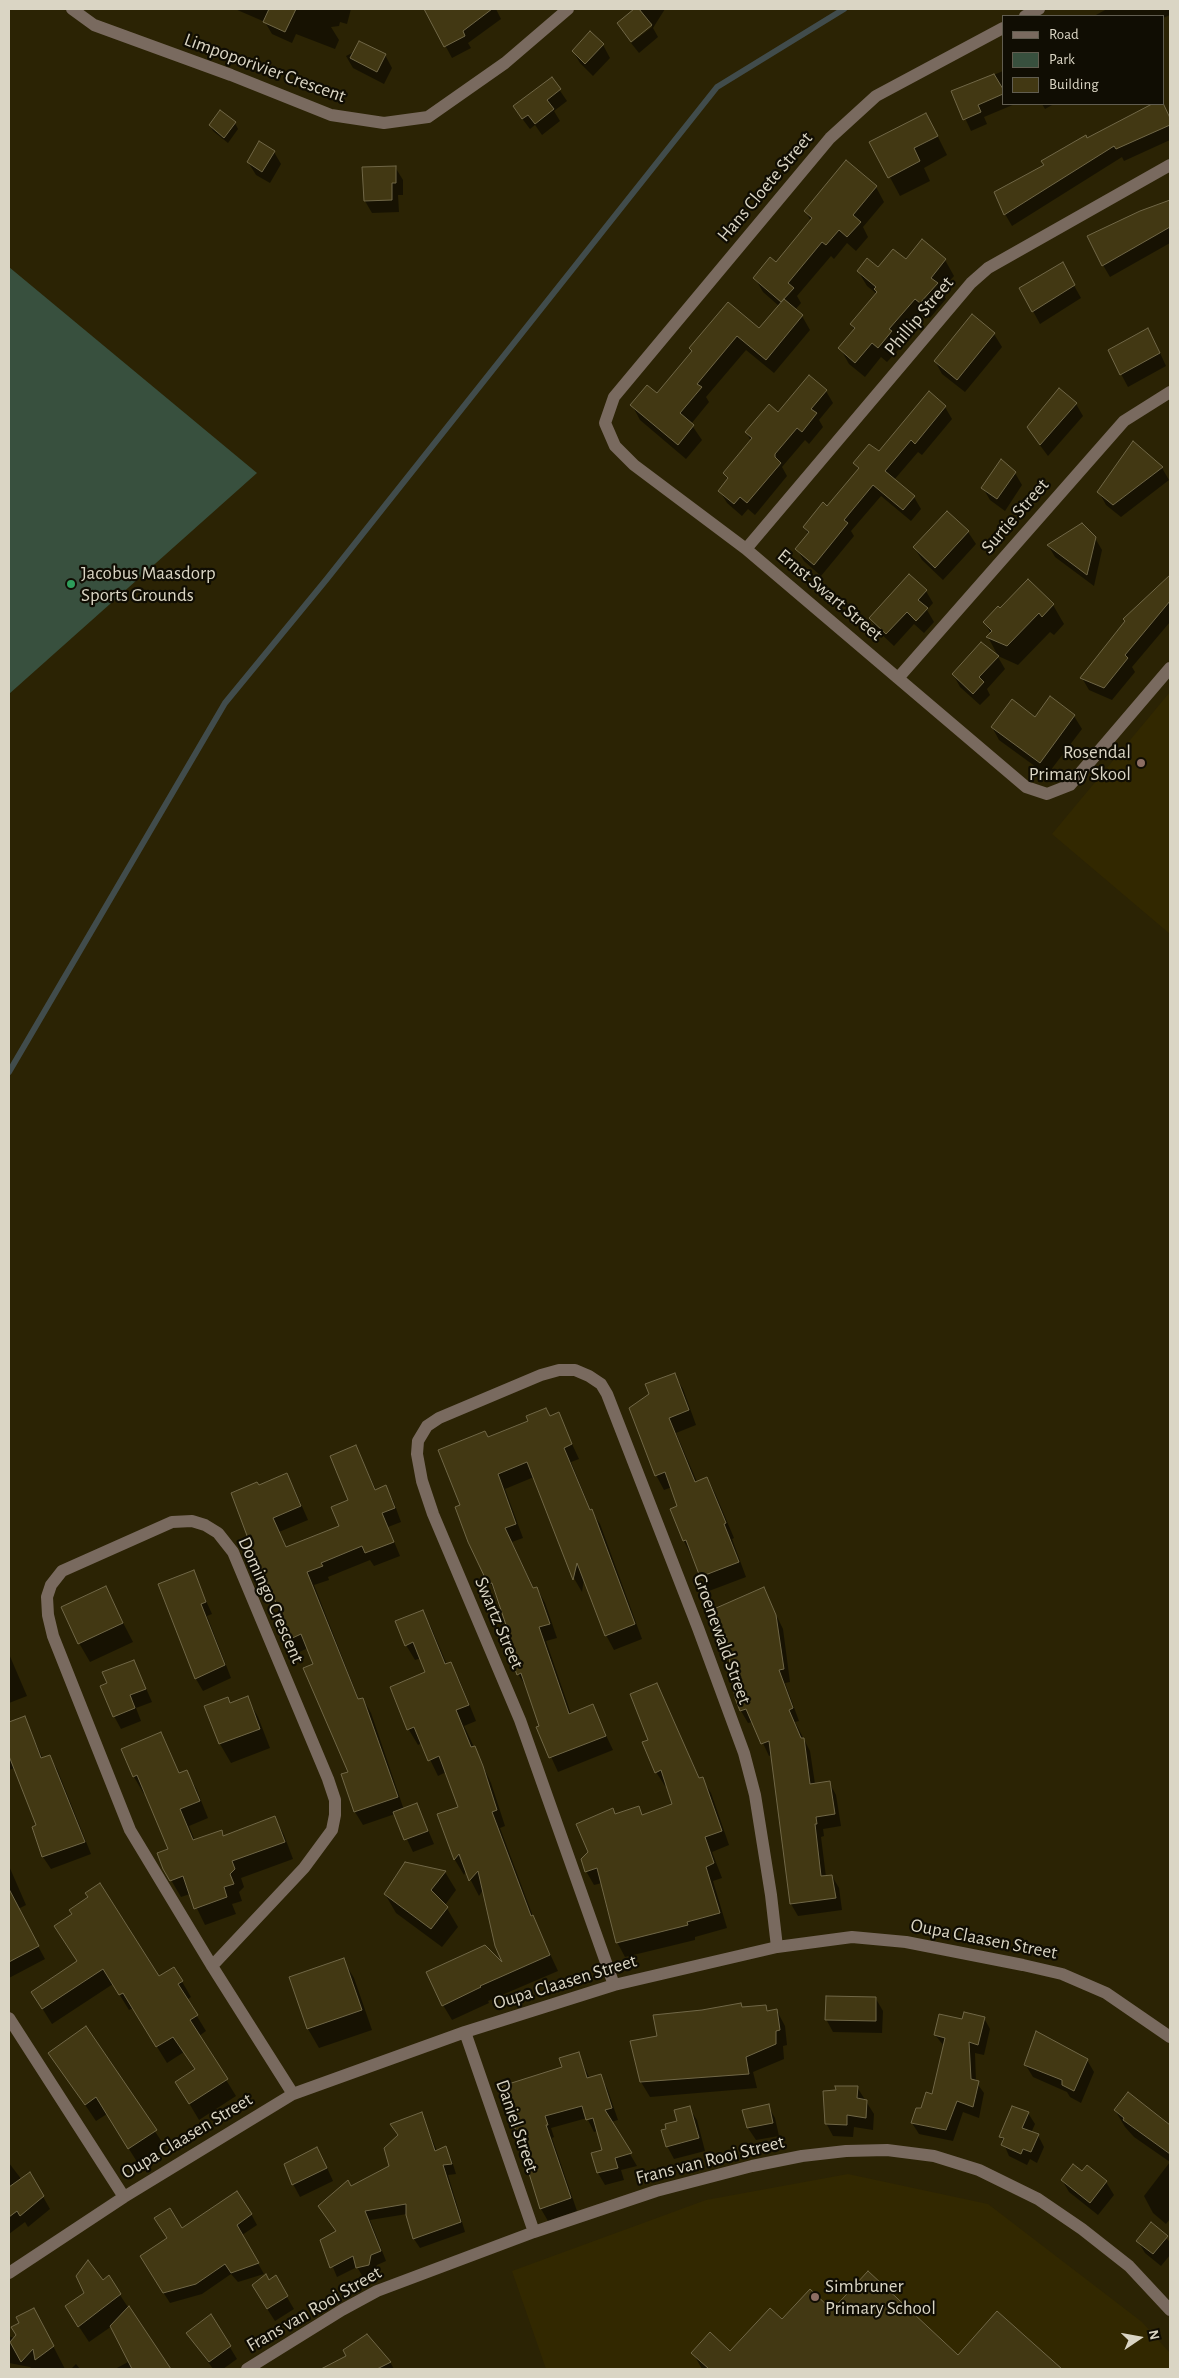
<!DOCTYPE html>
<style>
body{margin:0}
#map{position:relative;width:1179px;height:2378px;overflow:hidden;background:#2b2304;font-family:"Alegreya Sans",sans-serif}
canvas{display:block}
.frame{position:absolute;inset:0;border:10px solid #dad5c4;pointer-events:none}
.legend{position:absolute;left:1002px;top:15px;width:162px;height:90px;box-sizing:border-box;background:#100d03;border:1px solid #615d50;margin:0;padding:6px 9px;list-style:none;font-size:15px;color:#dad5c4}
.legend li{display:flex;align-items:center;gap:10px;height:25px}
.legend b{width:25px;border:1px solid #615d50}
.north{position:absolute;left:1114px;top:2313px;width:50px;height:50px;-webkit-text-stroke:4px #100d03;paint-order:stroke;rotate:78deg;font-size:14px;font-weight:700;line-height:20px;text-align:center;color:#dad5c4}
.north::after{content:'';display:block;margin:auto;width:18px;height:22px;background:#dad5c4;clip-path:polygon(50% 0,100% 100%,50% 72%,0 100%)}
</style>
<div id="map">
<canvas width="1179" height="2378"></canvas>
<div class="frame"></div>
<ul class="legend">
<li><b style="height:6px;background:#796a5f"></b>Road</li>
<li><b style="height:14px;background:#38503e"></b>Park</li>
<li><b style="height:14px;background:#423813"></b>Building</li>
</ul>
<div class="north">N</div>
</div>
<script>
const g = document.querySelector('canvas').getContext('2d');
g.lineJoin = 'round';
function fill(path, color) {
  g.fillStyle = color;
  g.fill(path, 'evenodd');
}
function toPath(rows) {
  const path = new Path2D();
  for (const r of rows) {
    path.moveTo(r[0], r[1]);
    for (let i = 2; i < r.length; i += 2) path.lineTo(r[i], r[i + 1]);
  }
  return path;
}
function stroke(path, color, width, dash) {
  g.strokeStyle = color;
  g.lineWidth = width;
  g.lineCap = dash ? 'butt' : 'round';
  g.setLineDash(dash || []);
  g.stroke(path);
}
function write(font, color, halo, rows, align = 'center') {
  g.font = font + ' "Alegreya Sans",sans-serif';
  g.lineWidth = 4.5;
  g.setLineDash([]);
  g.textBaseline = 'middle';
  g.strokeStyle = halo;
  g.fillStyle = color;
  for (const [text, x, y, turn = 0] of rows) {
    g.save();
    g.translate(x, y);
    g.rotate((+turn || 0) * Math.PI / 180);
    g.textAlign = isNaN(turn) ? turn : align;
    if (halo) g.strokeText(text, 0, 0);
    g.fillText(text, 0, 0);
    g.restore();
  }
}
fill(toPath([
 [1170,692,1170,934,1052,834],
 [848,2174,988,2204,1142,2322,1170,2353,1170,2369,546,2369,512,2271,706,2200]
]), '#322800');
fill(toPath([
 [9,267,257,473,9,694]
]), '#38503e');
fill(toPath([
 [235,9,351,9,347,24,340,22,339,26,331,27,339,40,335,49,296,34,292,43,272,34,265,22],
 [438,9,496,9,501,19,468,43,471,48,452,58,428,14],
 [636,9,665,9,653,28,658,37,639,53,631,43,652,27,652,23,630,41,618,24],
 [1107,9,1170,9,1170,15,1163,18,1163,16,1094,16],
 [590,33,603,45,610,58,593,76,580,63,573,51],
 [366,46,385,55,392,68,384,84,353,68,346,56],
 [1003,71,1003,104,1015,104,984,117,987,124,971,131,953,92],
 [552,79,567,101,554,111,560,121,542,135,535,125,530,129,521,117],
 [1042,104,1054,104,1045,109],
 [1168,113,1170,118,1170,140,1124,161,1122,157,1012,226,1005,214,1046,166,1087,140],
 [235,123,238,129,228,143,213,131,210,125],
 [936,133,947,155,924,168,930,181,900,196,871,142],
 [274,152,281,164,270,183,256,175,248,162],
 [395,167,403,180,403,195,398,195,399,212,372,213,365,201],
 [876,187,884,202,863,227,868,237,856,251,847,243,834,259,831,256,797,296,801,303,795,310,802,316,810,330,774,373,746,350,706,397,709,402,691,424,702,440,686,459,640,420,632,405,657,395,693,352,691,348,759,330,779,306,763,292,755,278,776,264,811,221,805,211],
 [1170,201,1170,243,1110,277,1103,265,1141,212],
 [922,241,945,260,954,276,941,291,946,299,930,318,924,313,898,344,900,348,887,362,881,357,865,377,849,364,840,348,855,331,851,324,877,294,867,286,858,271,878,269,906,261],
 [1062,264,1081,298,1040,324,1021,289],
 [972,316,994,334,1002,347,965,392,942,374,935,361],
 [1155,342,1166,366,1128,387,1121,374],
 [826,391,833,403,819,420,823,427,809,444,805,440,782,467,787,476,755,515,748,509,742,516,727,503,720,491,728,480,724,473,751,441,746,432,778,414],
 [1076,404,1083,416,1048,456,1036,440],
 [945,407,952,419,922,455,918,452,894,480,914,497,921,509,911,521,881,496,851,531,854,536,821,576,804,561,797,549,809,535,804,527,827,507,859,470,855,463,879,453],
 [1133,443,1162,468,1169,480,1121,517,1106,505,1099,492],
 [1015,473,1022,485,1005,511,990,500,983,488],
 [947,512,968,532,976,544,943,580,922,560,914,547],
 [1095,538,1102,550,1094,586,1055,557,1048,545],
 [1164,583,1170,590,1170,622,1132,667,1135,672,1112,700,1089,690,1082,678,1126,622],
 [926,591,933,603,927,610,934,622,924,633,914,624,894,646,878,631,870,618],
 [1053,605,1064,624,1054,635,1050,632,1018,665,998,656,988,637,991,634,985,622,1000,610],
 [998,657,1005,669,987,689,990,695,980,705,960,687,953,674],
 [1050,697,1074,716,1082,729,1047,775,999,740,992,727,1035,718],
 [674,1375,683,1389,696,1425,676,1433,697,1482,707,1478,715,1493,734,1538,732,1539,746,1577,709,1591,684,1541,679,1506,672,1487,664,1490,656,1475],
 [558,1414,579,1459,571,1462,591,1511,600,1524,642,1639,614,1650,606,1635,584,1579,582,1592,575,1580,534,1477,505,1489,523,1538,512,1542,534,1589,537,1588,545,1603,557,1638,546,1641,571,1714,592,1706,613,1750,558,1772,538,1728,541,1727,527,1688,518,1674,511,1638,498,1598,469,1541,462,1506,488,1438],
 [356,1446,376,1490,385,1487,393,1500,401,1522,388,1527,400,1556,374,1566,370,1560,328,1577,329,1580,314,1585,359,1700,363,1699,371,1713,404,1810,417,1804,434,1844,413,1852,395,1814,363,1825,355,1812,343,1775,350,1772,308,1648,295,1654,287,1640,258,1486,286,1474,294,1488,308,1520,279,1532,287,1548,340,1526,350,1501],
 [193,1572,212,1614,207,1616,231,1678,203,1691,196,1679,159,1585],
 [105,1588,133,1642,90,1662,79,1643],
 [763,1588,783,1629,790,1682,785,1683,799,1721,795,1722,810,1751,815,1784,829,1782,836,1795,841,1826,823,1829,824,1836,821,1837,826,1877,832,1876,839,1888,842,1910,798,1916,791,1904,772,1755,769,1756,753,1722,748,1723,741,1711,736,1698,729,1650,727,1651,720,1638],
 [422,1611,431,1627,447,1665,450,1663,459,1679,476,1721,464,1726,491,1783,505,1826,500,1828,535,1922,558,1971,488,2001,489,2003,452,2020,443,2005,505,1967,483,1890,479,1896,466,1871,464,1875,455,1860,439,1815,460,1808,446,1772,438,1776,422,1743,418,1745,409,1730,391,1688,427,1673,421,1658,415,1660,406,1645],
 [9,1654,27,1696,9,1703],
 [134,1661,152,1702,136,1708,141,1721,121,1729,114,1716,108,1684],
 [657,1685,700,1779,702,1779,711,1793,729,1845,712,1852,722,1878,713,1881,727,1928,695,1937,695,1940,625,1957,617,1942,602,1883,594,1885,586,1871,590,1852,616,1815,638,1807,643,1816,674,1805,667,1785,665,1786,656,1772,650,1740],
 [228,1698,231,1704,247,1698,258,1717,270,1748,231,1763,220,1744,206,1707],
 [24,1717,43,1759,49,1756,57,1769,91,1854,51,1869,43,1857,33,1828,38,1826,15,1768,9,1770,9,1723],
 [161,1734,180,1774,186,1772,196,1788,208,1818,189,1826,195,1841,221,1832,224,1837,275,1818,284,1835,293,1859,241,1878,244,1887,239,1892,242,1901,232,1904,236,1914,205,1925,190,1894,181,1897,171,1880,170,1850,146,1793,144,1794,134,1777,122,1750],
 [9,1866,26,1905,18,1909,45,1959,9,1978],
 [445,1872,456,1890,445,1905,458,1927,442,1947,396,1913,385,1894],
 [343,1960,354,1978,372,2030,319,2048,308,2029,291,1977],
 [78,1962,159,1977,174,1968,191,1997,187,2000,206,2031,199,2036,236,2096,199,2120,186,2098,195,2070,184,2052,167,2063,133,2008,129,2010,113,1984,52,2024,42,2008],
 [876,1999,883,2011,882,2033,833,2032,826,2019],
 [765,2006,768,2012,777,2011,785,2026,787,2045,783,2046,784,2059,753,2072,757,2088,650,2097,641,2082,742,2008],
 [984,2018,990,2029,984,2055,975,2053,976,2082,984,2093,979,2118,963,2112,953,2141,919,2134,912,2123,933,2095,944,2046,935,2035,962,2021],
 [86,2028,166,2148,139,2165,107,2114,96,2121,50,2053],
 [578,2054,590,2079,600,2076,607,2088,618,2120,611,2122,637,2166,621,2170,624,2180,605,2185,598,2173,593,2153,603,2151,598,2131,594,2132,587,2118,551,2128,554,2137,552,2138,577,2211,548,2221,541,2209,504,2087,563,2068],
 [1087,2060,1094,2072,1081,2103,1070,2097,1067,2092,1033,2077,1025,2064],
 [857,2087,874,2114,873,2130,854,2127,853,2137,833,2136,826,2123],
 [1128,2093,1170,2126,1170,2219,1166,2224,1153,2213,1144,2196,1170,2162,1134,2137,1125,2127,1115,2110],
 [768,2106,775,2118,779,2136,756,2140,748,2128],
 [689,2108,697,2120,705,2151,674,2159,667,2146,678,2122],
 [421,2113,437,2151,445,2148,451,2158,456,2174,448,2175,465,2232,420,2248,414,2239,407,2214,370,2220,386,2261,377,2265,374,2275,363,2277,357,2267,337,2277,322,2241,336,2232,320,2206,391,2166],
 [1028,2113,1035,2124,1031,2133,1038,2135,1044,2147,1037,2163,1030,2159,1027,2165,1009,2156,1001,2137],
 [324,2161,333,2181,300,2197,293,2184],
 [9,2163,22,2180,30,2174,50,2209,28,2227,25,2222,9,2234],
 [1087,2167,1106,2182,1114,2195,1098,2215,1069,2192,1062,2180,1082,2173],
 [251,2214,257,2225,242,2235,264,2274,238,2282,231,2274,202,2294,170,2303,147,2267,168,2239,181,2230],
 [1151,2224,1170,2242,1170,2255,1161,2266,1145,2253,1138,2241],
 [108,2277,169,2369,115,2369,130,2361,112,2326,89,2342,72,2316],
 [275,2277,294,2309,275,2321,260,2298,269,2281],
 [832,2312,958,2357,998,2313,1060,2369,702,2369,693,2353,730,2353,782,2321],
 [211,2316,237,2359,223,2369,213,2369,188,2333],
 [39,2319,65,2369,32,2369,30,2367,9,2363,9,2336,30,2345],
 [390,2362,394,2369,338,2369,335,2363],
 [76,2364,80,2369,71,2369]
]), '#0007');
stroke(toPath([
 [9,1072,225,703,326,580,717,87,844,9]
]), '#414c4c', 6);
const building = toPath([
 [269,9,296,9,285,32,263,22,269,9],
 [424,9,492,9,463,31,465,36,444,47,424,9],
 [634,9,639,9,652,25,631,42,617,23,634,9],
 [590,31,604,44,585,64,572,51,590,31],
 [359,41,386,54,377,72,350,58,359,41],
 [994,74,1003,89,1003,94,978,105,981,112,963,120,951,91,994,74],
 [552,77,561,89,547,100,554,109,535,124,528,115,522,119,513,106,552,77],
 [1163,103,1170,118,1170,125,1116,149,1114,146,1004,215,994,192,1044,165,1041,161,1086,135,1087,138,1152,104,1163,103],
 [220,110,236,122,224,138,209,125,220,110],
 [926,113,938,136,914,148,920,161,888,178,869,142,926,113],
 [259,141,275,151,262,172,247,162,259,141],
 [846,160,877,186,853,215,861,222,847,237,839,230,826,245,822,242,788,283,794,288,781,302,753,278,770,257,776,262,812,218,804,211,846,160],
 [396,166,396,183,392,183,392,200,364,201,362,167,396,166],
 [1170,200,1170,227,1102,266,1087,236,1140,211,1170,200],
 [922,239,946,259,931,278,938,283,920,303,915,299,889,329,892,331,878,348,872,343,855,363,838,348,855,328,850,324,877,292,874,289,876,287,857,271,867,258,878,267,893,249,906,259,922,239],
 [1063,262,1075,285,1032,312,1019,288,1063,262],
 [784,299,803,315,766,360,737,336,697,384,702,387,680,413,694,425,678,445,630,405,647,385,657,393,692,351,689,348,728,302,759,328,784,299],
 [972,314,995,333,957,380,934,361,972,314],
 [1148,328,1160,353,1120,375,1108,350,1148,328],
 [809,375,827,390,811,409,817,413,802,432,797,428,775,454,775,457,781,463,747,503,740,497,734,504,718,491,728,478,723,473,752,438,745,432,769,404,778,412,809,375],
 [1059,388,1077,403,1040,445,1027,427,1059,388],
 [929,391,946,406,915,444,911,440,885,471,915,496,903,510,873,485,844,520,848,523,814,565,795,549,809,532,803,527,823,502,827,506,859,468,853,463,869,444,879,451,929,391],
 [1133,441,1163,467,1113,505,1097,492,1133,441],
 [1001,459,1016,472,997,499,981,488,1001,459],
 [947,511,969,531,935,568,913,547,947,511],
 [1082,523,1096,537,1087,575,1047,545,1082,523],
 [909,574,927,590,918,600,928,608,916,621,907,612,886,634,869,618,909,574],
 [1170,575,1170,601,1125,655,1128,658,1104,688,1080,678,1125,621,1123,619,1170,575],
 [1028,579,1054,604,1042,617,1039,613,1007,646,986,637,992,631,983,622,998,606,1000,608,1028,579],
 [981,642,999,656,979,677,984,682,973,694,952,674,981,642],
 [1050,696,1075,715,1040,763,991,727,1012,699,1035,717,1050,696],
 [675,1373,689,1410,669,1418,695,1482,707,1477,726,1523,724,1524,739,1562,700,1577,686,1540,683,1541,670,1509,677,1506,665,1472,655,1476,629,1408,649,1394,645,1384,675,1373],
 [546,1408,550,1416,559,1412,572,1444,564,1448,590,1510,592,1509,635,1624,605,1636,577,1563,573,1580,527,1462,498,1474,516,1524,505,1528,533,1588,537,1587,550,1624,539,1627,569,1714,593,1704,606,1736,549,1758,536,1727,539,1726,521,1673,517,1675,504,1639,510,1637,492,1583,488,1584,468,1542,455,1507,460,1505,438,1450,485,1431,488,1437,528,1421,526,1416,546,1408],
 [356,1445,375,1490,386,1485,395,1508,382,1513,394,1542,365,1553,362,1546,321,1563,323,1566,307,1572,358,1699,363,1698,398,1797,354,1812,341,1774,348,1772,303,1668,313,1664,301,1634,286,1641,276,1616,281,1614,252,1549,231,1493,257,1482,259,1485,287,1473,301,1506,273,1518,286,1547,339,1526,331,1507,348,1500,330,1456,356,1445],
 [194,1570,206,1602,201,1604,225,1665,195,1679,158,1584,194,1570],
 [106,1586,123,1623,78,1644,61,1607,106,1586],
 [764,1587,776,1615,784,1669,779,1670,793,1708,789,1710,801,1738,804,1738,810,1784,830,1781,835,1814,816,1817,817,1824,815,1824,821,1876,832,1875,836,1898,790,1904,769,1741,761,1744,746,1709,740,1711,735,1698,726,1636,718,1639,707,1612,764,1587],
 [423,1610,445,1664,451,1662,469,1705,456,1710,471,1747,475,1746,483,1766,497,1810,492,1812,531,1916,533,1915,550,1955,480,1986,481,1987,442,2006,426,1972,485,1945,502,1962,495,1946,478,1871,469,1881,459,1854,454,1860,437,1814,458,1807,439,1756,428,1761,414,1727,407,1730,390,1687,425,1672,413,1642,405,1646,395,1621,423,1610],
 [134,1660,146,1689,130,1695,135,1708,113,1717,100,1686,107,1683,102,1672,134,1660],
 [657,1683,699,1778,703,1777,722,1831,705,1837,714,1863,706,1867,720,1913,687,1922,688,1925,616,1943,597,1868,585,1872,581,1859,588,1852,576,1824,613,1808,615,1814,639,1806,642,1815,672,1804,661,1770,655,1773,642,1742,648,1740,630,1694,657,1683],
 [248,1696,260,1729,219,1744,204,1706,228,1697,230,1703,248,1696],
 [25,1716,41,1758,50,1755,85,1842,42,1857,32,1827,36,1825,9,1756,9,1722,25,1716],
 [161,1732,179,1773,187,1770,200,1801,180,1809,193,1840,222,1830,223,1836,275,1816,285,1842,232,1861,235,1869,230,1874,234,1884,224,1887,227,1897,194,1909,183,1876,170,1881,163,1869,157,1853,168,1849,137,1775,133,1777,121,1749,161,1732],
 [417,1803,428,1831,404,1840,393,1812,417,1803],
 [405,1862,446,1871,431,1890,448,1907,431,1929,384,1894,405,1862],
 [100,1883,159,1976,174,1967,183,1981,178,1984,198,2015,190,2020,228,2079,189,2104,175,2082,195,2069,173,2037,156,2047,123,1993,119,1995,103,1969,42,2009,31,1992,77,1961,54,1926,72,1914,69,1910,88,1897,85,1893,100,1883],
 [9,1889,39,1946,9,1962,9,1889],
 [344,1958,362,2010,307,2029,289,1977,344,1958],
 [826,1996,876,1997,876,2021,825,2020,826,1996],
 [741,2003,742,2007,766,2005,767,2011,777,2009,780,2030,776,2031,776,2044,746,2057,749,2074,640,2082,630,2041,657,2036,653,2015,702,2010,741,2003],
 [964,2012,985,2017,978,2045,969,2042,971,2079,979,2081,973,2107,957,2101,946,2130,911,2123,916,2108,921,2108,926,2092,932,2094,945,2038,934,2035,939,2014,962,2019,964,2012],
 [86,2026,157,2130,128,2149,96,2097,85,2105,48,2053,86,2026],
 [1036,2031,1088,2059,1074,2091,1062,2085,1062,2080,1024,2065,1036,2031],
 [579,2052,587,2078,601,2074,612,2108,605,2110,632,2153,615,2158,618,2168,597,2173,591,2153,602,2150,593,2118,586,2120,582,2106,545,2116,548,2125,546,2125,571,2198,540,2209,502,2086,562,2067,559,2058,579,2052],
 [835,2086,858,2086,857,2098,867,2100,866,2118,847,2115,847,2125,825,2124,823,2091,836,2090,835,2086],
 [1128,2092,1170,2125,1170,2154,1123,2120,1124,2118,1114,2110,1128,2092],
 [769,2104,773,2123,747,2128,742,2110,769,2104],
 [690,2106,699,2138,666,2147,661,2130,666,2129,665,2124,677,2121,674,2110,690,2106],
 [1012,2106,1029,2112,1022,2128,1039,2134,1031,2152,1023,2149,1021,2154,1001,2145,1004,2138,999,2137,1012,2106],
 [422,2112,435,2151,446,2146,452,2164,443,2165,461,2222,413,2239,406,2215,406,2204,365,2211,381,2251,371,2255,369,2265,356,2268,353,2256,330,2268,320,2240,336,2231,318,2206,348,2180,351,2186,389,2166,384,2148,398,2135,390,2124,422,2112],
 [317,2147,327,2168,292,2185,284,2164,317,2147],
 [1073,2164,1082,2171,1087,2165,1107,2181,1090,2203,1061,2180,1073,2164],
 [30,2172,44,2196,20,2216,17,2211,9,2217,9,2187,30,2172],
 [237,2191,252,2214,237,2225,259,2263,231,2273,225,2264,196,2284,163,2293,140,2256,167,2238,154,2218,170,2208,182,2228,237,2191],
 [1151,2222,1168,2236,1153,2254,1136,2241,1151,2222],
 [88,2260,103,2280,109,2275,121,2294,78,2327,65,2306,84,2293,76,2276,88,2260],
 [868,2271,958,2355,997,2311,1062,2369,709,2369,691,2353,710,2332,730,2351,770,2308,782,2319,810,2289,832,2310,868,2271],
 [266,2274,269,2280,276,2275,288,2296,267,2309,252,2285,266,2274],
 [129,2306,171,2369,132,2369,110,2326,129,2306],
 [34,2308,54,2346,35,2360,33,2349,21,2362,10,2342,16,2335,11,2327,19,2323,16,2317,34,2308],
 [211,2314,231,2346,209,2362,186,2333,211,2314],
 [367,2334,391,2362,377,2369,321,2369,346,2356,343,2350,367,2334]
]);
fill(building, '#423813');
stroke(building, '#706747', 1);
stroke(toPath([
 [72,9,94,25,231,75,331,115,384,123,428,117,505,63,568,9],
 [1025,16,1039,9],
 [1003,28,876,96,830,138,614,397,605,423,615,446,634,465,746,549,1026,787,1047,794,1070,785,1170,668],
 [746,549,971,283,988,268,1170,165],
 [899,677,1124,421,1170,392],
 [212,1966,304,1868,332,1830,335,1815,335,1800,328,1779,233,1552,218,1533,205,1525,192,1521,172,1522,62,1571,51,1585,47,1597,48,1615,53,1636,130,1830,212,1966,293,2094],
 [614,1985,520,1720,433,1514,422,1481,417,1454,418,1441,427,1426,439,1418,541,1375,559,1370,575,1370,589,1376,601,1384,607,1394,698,1628,744,1753,755,1795,771,1895,777,1947],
 [9,2018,124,2197],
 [465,2032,534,2232],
 [9,2273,124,2197,293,2094,465,2032,614,1985,777,1947,852,1937,906,1942,1023,1965,1062,1974,1106,1993,1170,2037],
 [247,2369,342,2310,377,2291,534,2232,656,2191,752,2166,802,2156,846,2151,887,2150,934,2156,979,2170,1038,2199,1082,2229,1129,2266,1170,2310]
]), '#796a5f', 12);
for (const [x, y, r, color] of [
 [71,584,5,"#2e9e5b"],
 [1141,763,5,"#8d6e63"],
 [815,2297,5,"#8d6e63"]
]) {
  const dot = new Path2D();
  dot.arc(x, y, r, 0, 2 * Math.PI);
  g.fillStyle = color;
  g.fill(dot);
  stroke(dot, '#100d03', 2);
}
write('19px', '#dad5c4', '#100d03', [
 ["Limpoporivier Crescent",265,68,20],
 ["Hans Cloete Street",765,187,-50],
 ["Phillip Street",919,316,-50],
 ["Surtie Street",1015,516,-49],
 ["Ernst Swart Street",830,595,40],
 ["Domingo Crescent",271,1600,66],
 ["Swartz Street",499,1623,67],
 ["Groenewald Street",722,1639,70],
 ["Oupa Claasen Street",984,1939,11],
 ["Oupa Claasen Street",565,1982,-17],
 ["Daniel Street",517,2126,71],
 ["Oupa Claasen Street",187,2136,-31],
 ["Frans van Rooi Street",710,2160,-14],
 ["Frans van Rooi Street",314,2309,-30]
]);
write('19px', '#dad5c4', '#100d03', [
 ["Jacobus Maasdorp",81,573],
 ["Sports Grounds",81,595],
 ["Rosendal",1131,752,"right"],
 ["Primary Skool",1131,774,"right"],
 ["Simbruner",825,2286],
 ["Primary School",825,2308]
], 'left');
</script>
